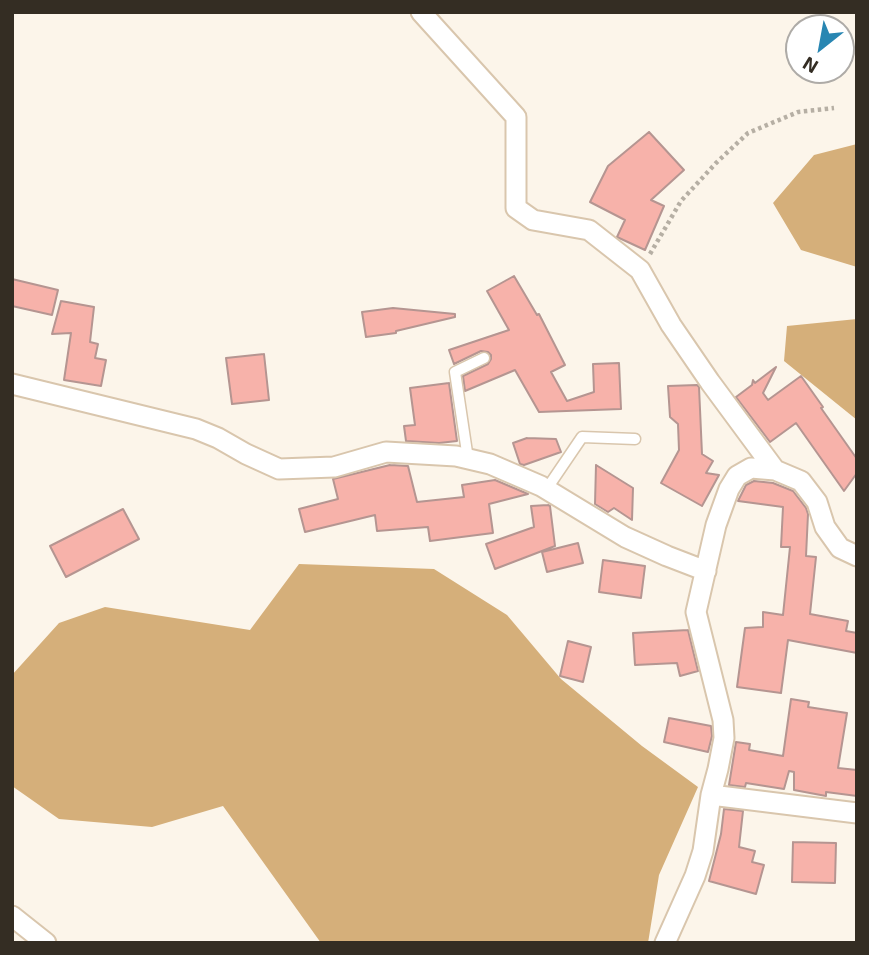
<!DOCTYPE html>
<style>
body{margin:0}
#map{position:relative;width:869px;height:955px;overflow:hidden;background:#fcf5ea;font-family:"Exo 2",sans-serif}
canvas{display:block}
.frame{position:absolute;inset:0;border:14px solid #342d23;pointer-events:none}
.north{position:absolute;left:785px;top:14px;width:70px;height:70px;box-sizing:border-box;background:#fff;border:2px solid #aeaba7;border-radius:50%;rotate:211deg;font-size:19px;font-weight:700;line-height:28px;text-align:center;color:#342d23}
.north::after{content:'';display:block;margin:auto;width:24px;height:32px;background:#2886b2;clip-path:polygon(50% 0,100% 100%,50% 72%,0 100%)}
</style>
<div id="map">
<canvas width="869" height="955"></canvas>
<div class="frame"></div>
<div class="north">N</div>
</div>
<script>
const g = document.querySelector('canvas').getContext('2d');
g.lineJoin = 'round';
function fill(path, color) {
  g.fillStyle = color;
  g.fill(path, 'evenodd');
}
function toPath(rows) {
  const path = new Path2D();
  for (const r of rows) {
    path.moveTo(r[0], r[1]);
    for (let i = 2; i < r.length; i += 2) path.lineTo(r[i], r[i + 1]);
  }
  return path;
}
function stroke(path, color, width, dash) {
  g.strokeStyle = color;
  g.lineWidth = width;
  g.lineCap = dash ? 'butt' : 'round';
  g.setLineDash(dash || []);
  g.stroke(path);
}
fill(toPath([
 [857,144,857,267,801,250,773,203,814,155],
 [857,319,857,420,784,361,787,326],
 [299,564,434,569,507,615,561,679,642,746,698,787,659,875,648,943,321,943,223,806,152,827,59,819,12,786,12,675,59,623,105,607,250,630]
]), '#d5af7a');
const building = toPath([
 [649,132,684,170,651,200,664,206,645,250,617,237,625,220,590,202,608,166,649,132],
 [514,276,537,315,539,314,565,365,551,372,567,401,594,392,593,364,619,363,621,409,539,412,515,370,465,391,463,376,488,364,491,359,491,355,488,352,481,351,454,364,449,350,509,330,487,291,514,276],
 [12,279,58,290,52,315,12,306,12,279],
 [61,301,94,307,90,342,98,344,95,358,106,360,101,386,64,380,71,333,52,334,61,301],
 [393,308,455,314,455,317,396,331,396,333,366,337,362,312,393,308],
 [264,354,269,400,232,404,226,358,264,354],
 [776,367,763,393,768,400,801,376,823,407,821,408,857,459,857,473,844,491,796,423,770,442,736,397,752,385,753,380,755,383,776,367],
 [449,383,457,441,439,443,406,441,404,426,415,425,410,388,449,383],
 [697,385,699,387,702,454,713,461,706,473,719,475,702,506,661,483,679,450,678,424,670,417,668,386,697,385],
 [527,438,556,439,561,452,524,465,520,464,513,443,527,438],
 [390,465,408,466,417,502,464,497,462,485,495,480,528,494,489,504,493,533,430,541,428,527,377,531,375,515,305,532,299,509,338,499,333,479,390,465],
 [596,465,633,488,632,520,614,508,608,512,595,504,596,465],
 [754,481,773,483,793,491,806,508,808,514,806,556,816,557,810,614,848,621,846,631,857,633,857,653,788,640,781,693,737,687,745,628,763,627,763,612,783,615,790,547,781,547,783,507,738,501,746,485,754,481],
 [548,505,550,506,555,546,495,569,486,544,534,527,531,506,548,505],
 [123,509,139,539,66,577,50,546,123,509],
 [578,543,583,563,547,572,542,552,578,543],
 [603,560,645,566,641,598,599,592,603,560],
 [688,630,698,671,680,676,677,663,635,665,633,633,688,630],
 [568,641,591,647,583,682,560,676,568,641],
 [791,699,809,702,808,707,847,713,838,768,857,770,857,796,826,792,826,796,794,790,794,772,789,771,784,789,746,783,745,787,729,785,736,742,750,744,749,750,783,756,791,699],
 [669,718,711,726,712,736,708,752,664,742,669,718],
 [724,809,743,811,739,847,755,851,752,862,764,865,756,894,709,881,721,834,724,809],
 [793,842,836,843,835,883,792,882,793,842]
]);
fill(building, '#f7b2aa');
stroke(building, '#b59591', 2);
const lane = toPath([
 [468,459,455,372,484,358],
 [546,490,582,437,635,439]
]);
const street = toPath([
 [421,12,516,117,516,208,533,220,589,230,640,270,671,325,710,382,775,470],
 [12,384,196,429,218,438,246,454,279,469,334,467,386,452,456,456,490,464,541,486,625,537,667,556,706,571],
 [711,795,857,813],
 [12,916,46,943],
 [665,943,695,876,703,851,711,795,718,769,724,738,723,720,696,612,716,525,729,489,737,476,751,468,775,470,801,481,817,502,825,527,840,548,857,556]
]);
stroke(lane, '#d9c6ad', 13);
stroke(street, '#d9c6ad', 23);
stroke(toPath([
 [650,254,681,201,716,163,748,133,798,112,834,108]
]), '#b6afa4', 4.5, [3.5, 3.5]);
stroke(lane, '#fff', 10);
stroke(street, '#fff', 19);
</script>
